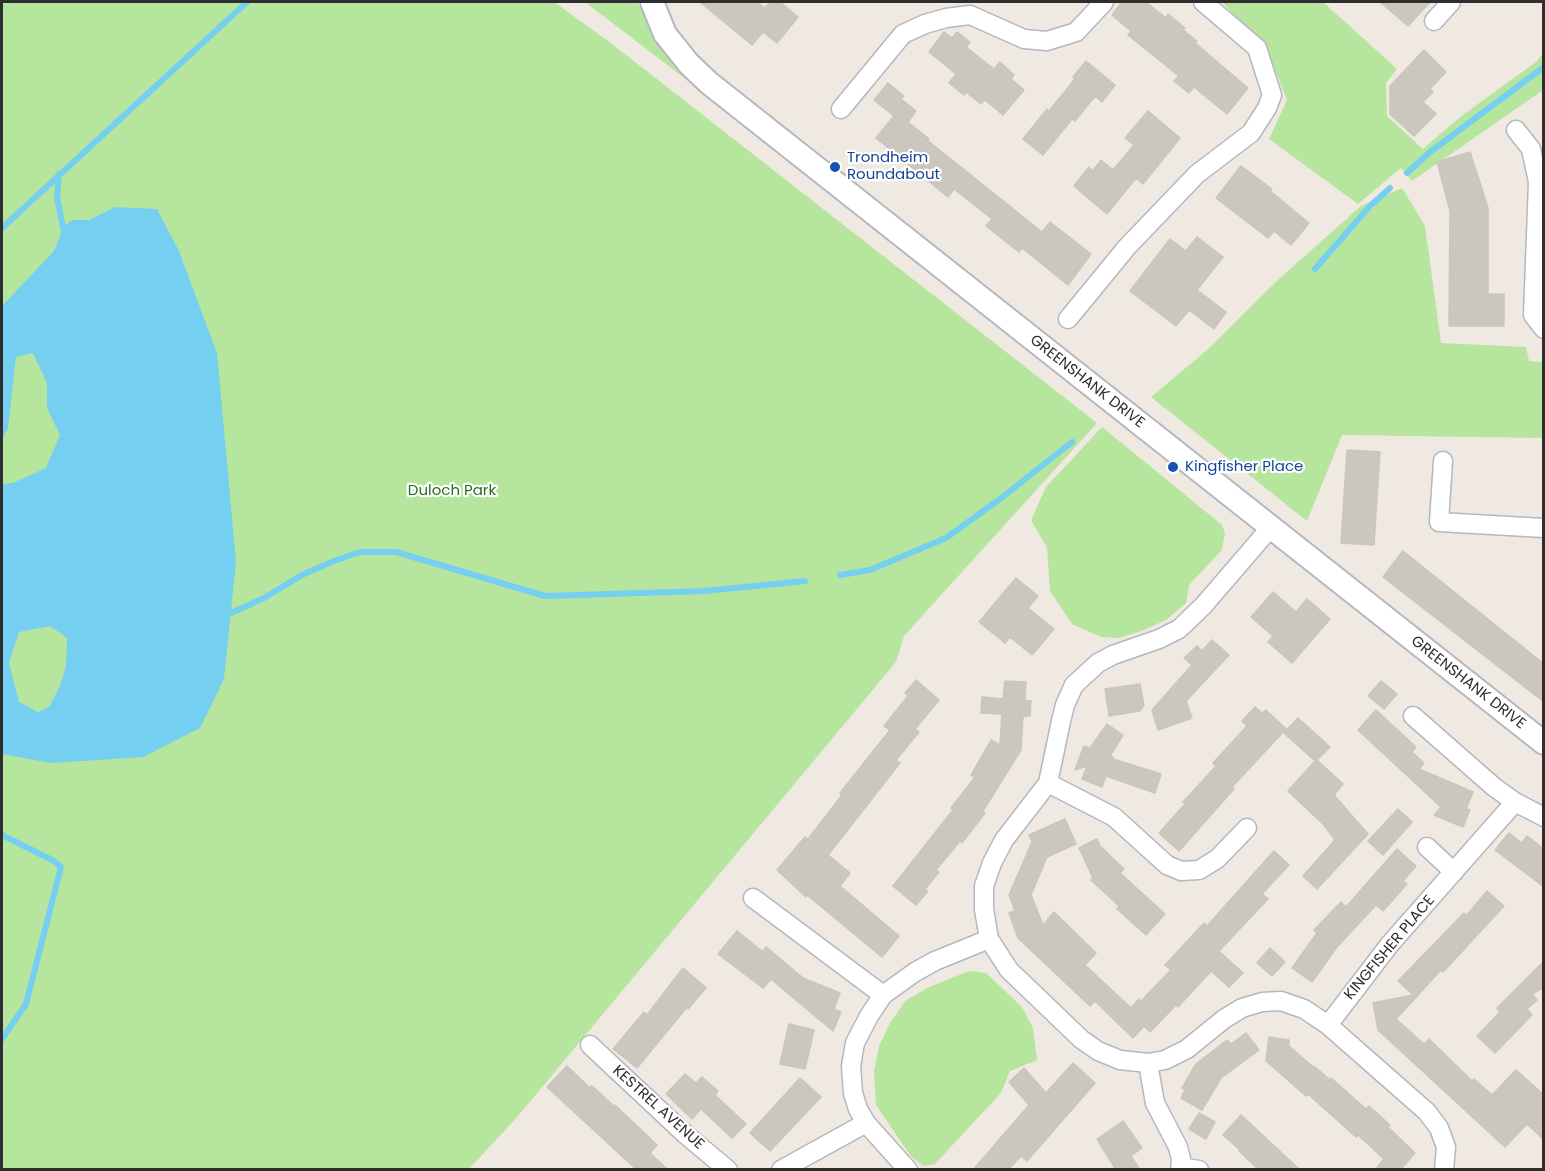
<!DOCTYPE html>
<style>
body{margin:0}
#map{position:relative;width:1545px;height:1171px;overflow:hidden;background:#efe9e1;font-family:Poppins,sans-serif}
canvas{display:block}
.frame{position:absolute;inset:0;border:3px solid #2e2e2e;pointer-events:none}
</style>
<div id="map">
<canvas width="1545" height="1171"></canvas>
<div class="frame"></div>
</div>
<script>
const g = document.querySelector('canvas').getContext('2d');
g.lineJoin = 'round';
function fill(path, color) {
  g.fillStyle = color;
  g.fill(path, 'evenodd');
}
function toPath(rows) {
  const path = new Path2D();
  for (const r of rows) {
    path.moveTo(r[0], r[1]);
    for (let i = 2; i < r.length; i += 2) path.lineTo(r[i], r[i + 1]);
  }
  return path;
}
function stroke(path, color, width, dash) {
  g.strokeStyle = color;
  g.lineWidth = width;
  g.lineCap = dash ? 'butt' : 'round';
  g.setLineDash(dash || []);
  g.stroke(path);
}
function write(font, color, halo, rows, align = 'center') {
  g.font = font + ' Poppins,sans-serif';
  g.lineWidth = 4.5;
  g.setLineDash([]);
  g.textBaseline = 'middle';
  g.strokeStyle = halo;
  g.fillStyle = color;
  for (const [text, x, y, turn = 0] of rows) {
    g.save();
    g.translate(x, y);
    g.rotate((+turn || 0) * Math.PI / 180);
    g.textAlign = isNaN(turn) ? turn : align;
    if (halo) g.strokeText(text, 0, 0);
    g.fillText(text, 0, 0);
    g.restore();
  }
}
fill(toPath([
 [2,2,554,2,612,44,1097,423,904,636,896,662,518,1116,469,1169,2,1169],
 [585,2,637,2,673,62,703,87,700,90],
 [1222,2,1323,2,1397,69,1386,83,1387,116,1423,149,1460,117,1536,62,1543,53,1543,90,1412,181,1401,168,1358,204,1269,139,1287,100,1267,49],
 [1402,188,1425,226,1441,343,1526,347,1529,361,1543,362,1543,438,1342,435,1307,521,1151,397,1206,351,1279,279,1361,206],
 [1102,427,1222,525,1225,533,1222,550,1189,585,1186,603,1166,620,1144,630,1119,638,1101,637,1072,624,1050,591,1047,548,1031,520,1046,487],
 [969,971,986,973,1022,1007,1033,1028,1037,1060,1010,1071,1001,1093,935,1164,923,1166,910,1155,876,1105,874,1072,879,1046,890,1023,905,1001,927,988]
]), '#b6e59e');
fill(toPath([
 [115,207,157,209,179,251,217,353,236,562,224,679,200,728,143,757,51,763,2,754,2,484,13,483,46,468,60,435,47,408,47,383,33,353,16,357,8,429,2,438,2,306,54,251,63,228,72,220,89,220],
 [50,626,67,638,66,666,60,686,49,707,38,712,19,702,9,663,19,632]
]), '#75cff0');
stroke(toPath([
 [1407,173,1430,152,1544,67],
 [59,174,57,197,63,228],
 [2,228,247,2],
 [1315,269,1370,206,1390,188],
 [840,575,870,570,946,538,1000,499,1072,442],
 [231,613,264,598,302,575,334,561,360,552,396,552,545,596,704,591,805,581],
 [2,835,54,861,61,867,26,1004,2,1039]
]), '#75cff0', 6);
const building = toPath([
 [700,2,757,2,765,8,770,2,780,2,798,17,777,43,763,32,752,45,700,2],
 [1122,2,1146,2,1166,18,1168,14,1185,28,1183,30,1197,41,1195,43,1248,88,1227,114,1194,87,1189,93,1174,81,1179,76,1128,35,1131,31,1112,15,1122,2],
 [1380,2,1430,2,1408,26,1380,2],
 [944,32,952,38,957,32,970,42,966,47,994,69,1000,62,1014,75,1011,79,1024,90,1003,115,985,100,981,104,966,92,964,95,949,83,956,74,929,52,944,32],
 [1424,50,1446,72,1430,89,1433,92,1423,102,1436,114,1414,136,1390,114,1390,86,1424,50],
 [1086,61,1115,85,1102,102,1095,96,1075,121,1072,119,1043,155,1023,139,1047,109,1049,111,1075,79,1073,77,1086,61],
 [888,83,904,96,901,99,916,111,908,122,929,139,927,140,1042,232,1050,222,1091,254,1068,285,1022,248,1019,252,986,226,992,219,954,189,948,197,876,138,894,116,874,100,888,83],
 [1148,111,1180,138,1143,184,1136,178,1107,214,1074,186,1089,167,1093,171,1101,160,1113,170,1134,145,1125,138,1148,111],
 [1470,152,1488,208,1488,294,1504,294,1504,326,1449,326,1450,211,1437,162,1470,152],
 [1241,166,1272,189,1270,191,1309,223,1291,245,1274,231,1268,238,1216,198,1241,166],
 [1197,237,1223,257,1197,290,1226,312,1214,329,1189,310,1176,326,1130,291,1170,239,1186,251,1197,237],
 [1347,450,1380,452,1374,545,1341,543,1347,450],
 [1403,551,1544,664,1544,702,1383,577,1403,551],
 [1016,578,1038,596,1028,608,1054,629,1032,655,1010,637,1005,643,979,622,1016,578],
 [1273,592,1296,612,1307,599,1330,619,1292,663,1268,642,1273,636,1251,617,1273,592],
 [1212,640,1229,655,1186,701,1192,718,1158,730,1152,710,1192,665,1184,658,1197,646,1202,651,1212,640],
 [916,680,939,700,915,729,919,732,896,760,900,763,828,855,850,873,840,886,899,936,882,957,807,895,806,897,777,870,805,837,808,839,842,795,840,793,890,730,884,726,908,696,905,693,916,680],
 [1005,681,1026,682,1025,700,1031,701,1030,716,1023,716,1021,750,983,811,985,813,962,843,960,841,936,870,939,872,925,889,928,891,916,905,893,886,953,810,951,808,975,777,971,775,991,740,1000,745,1002,714,981,713,982,697,1003,699,1005,681],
 [1381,681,1397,694,1384,709,1368,696,1381,681],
 [1140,684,1144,705,1140,711,1109,716,1105,689,1140,684],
 [1255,707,1262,713,1266,710,1286,729,1232,787,1234,789,1179,851,1159,833,1186,803,1183,802,1216,766,1213,763,1247,726,1242,721,1255,707],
 [1376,710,1416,747,1412,752,1424,763,1419,769,1473,792,1466,809,1470,810,1463,827,1434,815,1441,807,1358,730,1376,710],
 [1298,718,1330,747,1317,760,1343,784,1334,795,1368,834,1317,889,1303,876,1335,840,1324,825,1288,791,1315,761,1284,733,1298,718],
 [1107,724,1123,735,1110,756,1113,757,1110,758,1161,774,1155,793,1106,776,1102,787,1082,779,1087,766,1075,770,1084,746,1090,748,1107,724],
 [1398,809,1412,822,1383,855,1368,841,1398,809],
 [1065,819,1076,844,1047,857,1031,895,1043,925,1054,912,1096,953,1085,965,1131,1008,1139,999,1141,1001,1171,970,1165,965,1204,923,1207,926,1274,851,1289,865,1262,894,1268,899,1219,951,1243,973,1229,987,1211,971,1178,1007,1176,1005,1150,1032,1144,1026,1133,1038,1095,1001,1090,1006,1018,938,1009,913,1015,911,1009,895,1032,842,1029,835,1065,819],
 [1509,833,1522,843,1527,836,1544,849,1544,887,1495,850,1509,833],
 [1097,839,1100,846,1124,869,1120,873,1165,914,1146,935,1117,909,1119,906,1091,880,1093,878,1079,848,1097,839],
 [1397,849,1416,866,1403,881,1407,884,1383,911,1376,905,1337,947,1312,982,1292,968,1317,933,1314,930,1341,902,1346,907,1397,849],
 [1487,891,1504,906,1443,972,1441,970,1396,1019,1424,1044,1429,1039,1472,1081,1474,1079,1492,1095,1516,1070,1544,1095,1544,1140,1527,1124,1505,1147,1378,1030,1373,1003,1413,995,1398,981,1464,913,1467,915,1487,891],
 [737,931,763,952,766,947,803,978,840,993,834,1009,841,1012,833,1031,771,979,763,988,718,954,737,931],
 [1270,948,1285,962,1272,976,1257,963,1270,948],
 [1544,961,1544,987,1532,994,1537,1000,1527,1009,1532,1015,1495,1053,1477,1036,1500,1012,1497,1008,1544,961],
 [683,968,706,988,688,1009,687,1007,637,1068,613,1049,644,1012,647,1015,683,968],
 [789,1024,814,1030,805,1069,780,1064,789,1024],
 [1246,1033,1259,1050,1221,1078,1202,1110,1181,1098,1185,1090,1182,1088,1196,1064,1227,1040,1231,1044,1246,1033],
 [1269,1037,1289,1040,1289,1046,1313,1067,1314,1066,1330,1080,1331,1078,1366,1109,1369,1106,1390,1125,1388,1127,1415,1153,1400,1170,1375,1170,1384,1159,1358,1135,1356,1137,1308,1094,1306,1096,1266,1061,1269,1037],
 [1073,1063,1095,1083,1027,1161,1021,1156,1008,1170,973,1170,1029,1105,1009,1082,1024,1068,1046,1093,1073,1063],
 [567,1066,590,1088,592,1086,614,1106,615,1105,657,1145,650,1153,668,1170,637,1170,547,1087,567,1066],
 [685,1074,696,1083,702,1077,718,1091,715,1095,746,1124,732,1138,701,1109,692,1119,666,1094,685,1074],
 [800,1078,821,1097,770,1151,750,1133,800,1078],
 [1199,1113,1215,1122,1206,1139,1189,1129,1199,1113],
 [1241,1115,1269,1141,1300,1170,1259,1170,1239,1151,1240,1150,1223,1135,1241,1115],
 [1123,1121,1142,1148,1131,1156,1140,1170,1116,1170,1097,1139,1123,1121]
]);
fill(building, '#cbc7bf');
stroke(building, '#cbc5ba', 1.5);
const minor = toPath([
 [1434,21,1451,2],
 [841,109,903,34,925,24,946,18,970,15,1024,39,1047,41,1076,32,1104,2],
 [1516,130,1531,149,1538,182,1533,315,1544,329],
 [1068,319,1127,247,1197,174,1251,133,1267,108,1272,95,1257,48,1203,2],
 [1443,461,1439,522,1544,528],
 [1271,527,1203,606,1179,629,1159,639,1113,655,1098,663,1074,685,1065,705,1061,721,1048,783,1004,840,992,863,984,886,984,909,989,939,1009,970,1081,1039,1098,1051,1120,1060,1148,1063,1165,1060,1187,1049,1224,1019,1242,1008,1262,1002,1281,1001,1304,1009,1328,1025,1390,944,1515,802],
 [1413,716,1494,787,1515,802,1544,817],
 [1048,783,1114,817,1167,865,1181,871,1199,870,1217,859,1247,828],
 [1427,847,1454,872],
 [753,898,883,995,915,972,935,961,989,939],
 [883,995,869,1016,855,1043,851,1066,853,1093,858,1109,866,1123,908,1170],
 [1328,1025,1427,1112,1439,1128,1446,1147,1444,1170],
 [590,1045,685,1134,728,1170],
 [1148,1063,1155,1103,1178,1147,1181,1159,1180,1170],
 [1181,1167,1199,1170],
 [781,1170,866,1123]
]);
const tertiary = toPath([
 [652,2,665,34,689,64,709,83,1544,743]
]);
stroke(minor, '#b4b7c1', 21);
stroke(tertiary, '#b4b7c1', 26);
stroke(minor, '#fff', 18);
stroke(tertiary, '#fff', 22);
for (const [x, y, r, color] of [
 [835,167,6,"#1a4fb4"],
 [1173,467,6,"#1a4fb4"]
]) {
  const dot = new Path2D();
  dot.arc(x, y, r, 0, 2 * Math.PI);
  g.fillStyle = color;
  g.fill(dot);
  stroke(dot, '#fff', 2);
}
write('15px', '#164399', '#fff', [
 ["Trondheim",847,158],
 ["Roundabout",847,175],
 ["Kingfisher Place",1185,467]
], 'left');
write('15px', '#2e2e2e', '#fff', [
 ["GREENSHANK DRIVE",1087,382,38],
 ["GREENSHANK DRIVE",1468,683,38],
 ["KINGFISHER PLACE",1390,948,-50],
 ["KESTREL AVENUE",658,1108,42]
]);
write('15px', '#2c6e1b', '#fff', [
 ["Duloch Park",452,491]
]);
</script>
